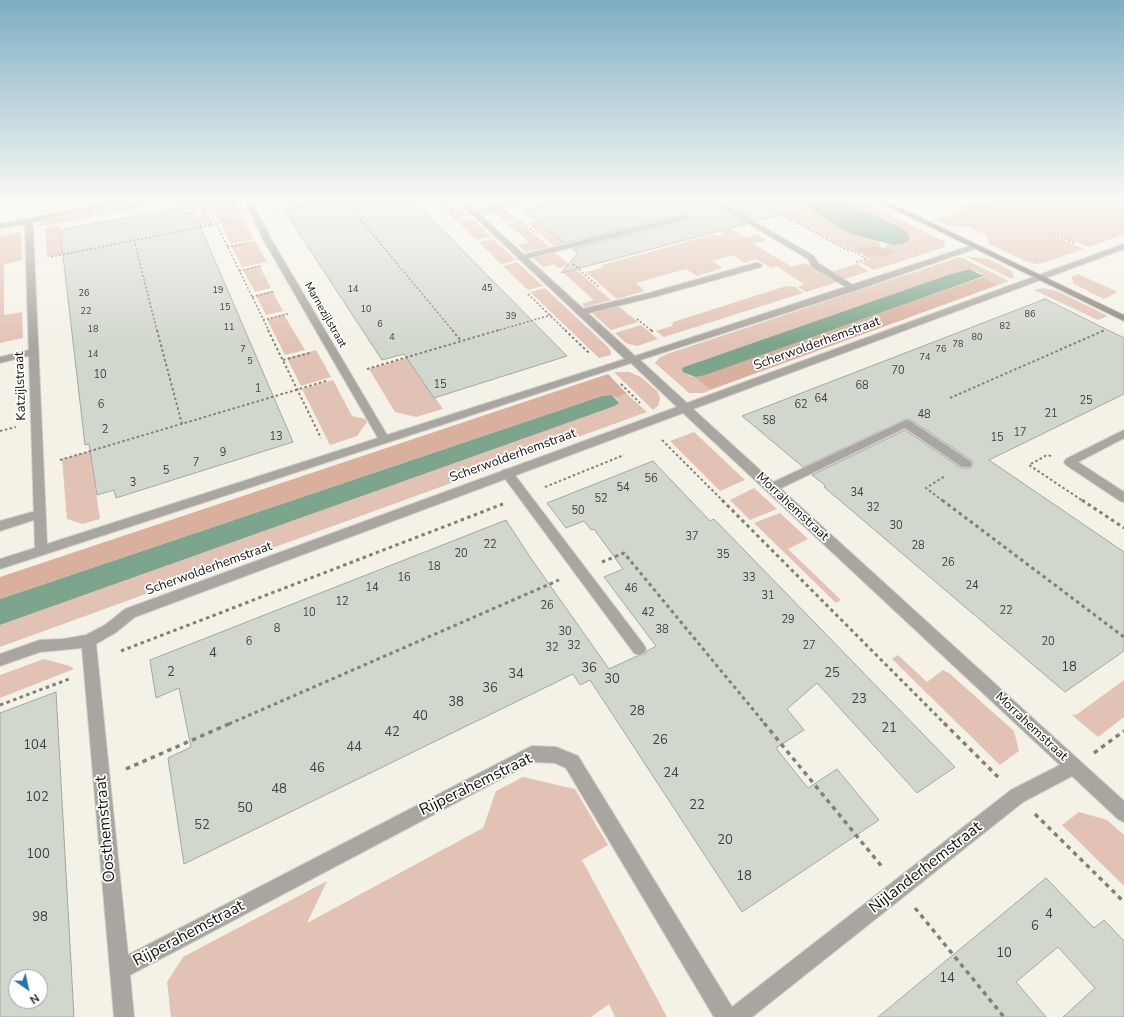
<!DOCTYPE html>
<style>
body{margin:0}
#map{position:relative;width:1124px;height:1017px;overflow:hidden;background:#f4f2e7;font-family:"Nunito Sans",sans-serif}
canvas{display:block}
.north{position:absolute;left:8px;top:969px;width:40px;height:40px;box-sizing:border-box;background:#fff;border:1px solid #a1a09f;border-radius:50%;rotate:146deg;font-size:11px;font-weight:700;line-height:16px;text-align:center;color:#13120e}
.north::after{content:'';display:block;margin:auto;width:14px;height:18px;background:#2574a6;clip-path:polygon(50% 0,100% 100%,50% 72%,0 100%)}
</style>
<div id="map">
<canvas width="1124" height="1017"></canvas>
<div class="north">N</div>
</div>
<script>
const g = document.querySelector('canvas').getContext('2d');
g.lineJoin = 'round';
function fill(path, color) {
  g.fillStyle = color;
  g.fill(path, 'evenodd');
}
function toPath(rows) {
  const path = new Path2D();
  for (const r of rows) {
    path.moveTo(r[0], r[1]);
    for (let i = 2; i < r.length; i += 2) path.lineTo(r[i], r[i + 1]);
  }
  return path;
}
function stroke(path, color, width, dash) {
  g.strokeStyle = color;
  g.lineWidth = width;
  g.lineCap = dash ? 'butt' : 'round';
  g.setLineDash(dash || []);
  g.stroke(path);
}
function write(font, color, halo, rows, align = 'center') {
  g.font = font + ' "Nunito Sans",sans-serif';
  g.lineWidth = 3.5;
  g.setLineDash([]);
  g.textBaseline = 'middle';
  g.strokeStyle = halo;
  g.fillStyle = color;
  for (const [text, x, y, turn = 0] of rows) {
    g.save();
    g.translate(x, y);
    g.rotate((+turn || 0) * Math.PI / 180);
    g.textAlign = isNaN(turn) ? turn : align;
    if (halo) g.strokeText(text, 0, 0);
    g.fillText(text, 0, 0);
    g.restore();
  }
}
fill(toPath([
 [144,201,146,201,148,206,96,216,96,210],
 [185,201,203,201,213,224,186,229,182,220,203,216,200,209,180,213,176,203],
 [210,201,234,201,243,218,220,222],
 [443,201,449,207,460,209,469,216,455,220,437,202],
 [685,201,746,238,757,234,766,240,754,244,792,267,805,263,837,282,806,292,798,287,804,284,776,266,771,268,756,259,744,263,733,255,712,261,723,268,697,276,686,269,636,283,645,291,617,299,586,272,601,268,602,265,715,234,718,236,724,234,701,220,697,221,684,214,675,217,665,210,648,215,657,221,602,234,592,227,569,234,578,240,554,246,528,223,539,221],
 [759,201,799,201,812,212,842,229,881,243,880,247,867,246,853,250,845,248],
 [842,201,862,201,944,241,945,247,874,270,861,263,870,259,863,255,881,256,891,249,885,248,887,244,899,245,898,226],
 [988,201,1124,201,1124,234,1089,247,1053,234,1051,235,1084,249,1042,263,1035,264,1025,261,989,244,986,235,968,227,947,225,936,220,963,212,962,209],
 [504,209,516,219,505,222,495,213,483,216,481,213],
 [93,211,94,216,38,227,41,222,48,220],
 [471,218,491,237,477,240,457,221],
 [243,219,254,239,231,244,221,224],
 [518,221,550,247,525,252,518,245,529,242,507,224],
 [60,225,63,254,47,257,45,228],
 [21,232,22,260,4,264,4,315,22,312,23,338,0,343,0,236],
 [493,239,516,260,501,264,479,242],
 [255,241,267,262,242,267,231,246],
 [554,252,570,265,558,268,553,264,543,267,532,257],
 [965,256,989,259,1012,271,1014,278,1012,279],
 [960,257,1009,281,998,285,983,277,983,276,979,272,967,269,684,367,690,376,695,377,710,390,704,393,689,393,655,363,659,358,667,354],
 [517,262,543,286,528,290,503,266],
 [856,264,869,271,845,279,832,272],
 [262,265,260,267,271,288,255,292,243,270],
 [573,267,611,300,585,307,582,304,594,300,561,271],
 [1078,274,1118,292,1104,299,1074,284,1071,277],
 [786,286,795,287,803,293,664,337,656,331,672,326,673,322],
 [545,288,608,347,611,352,611,355,599,358,530,292],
 [1043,288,1057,291,1108,316,1098,320,1034,290],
 [272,291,283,311,266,315,256,295],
 [618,306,638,322,611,330,592,313],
 [287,313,284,315,305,350,285,355,267,319],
 [641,325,658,339,637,346,626,343,615,333],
 [316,350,331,377,301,386,287,358],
 [407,358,443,409,416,417,395,412,369,369],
 [614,372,629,372,641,377,658,392,660,399,658,406,653,410],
 [333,380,352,416,365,419,367,422,357,436,330,445,302,389],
 [627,394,647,412,0,647,0,625,615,406,619,403,616,398],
 [694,432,745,480,720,491,670,441],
 [90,451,100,519,82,524,67,519,62,459],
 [754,488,777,509,750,520,730,500],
 [780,513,808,539,788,549,841,600,836,603,754,523],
 [898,655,927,682,943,670,949,673,1014,731,1019,751,1000,765,892,659],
 [44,659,70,666,74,669,0,698,0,675],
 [1124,680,1124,717,1098,737,1074,717,1072,714,1076,715],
 [523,777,575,789,608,845,582,860,667,1017,615,1017,609,1004,591,1017,171,1017,167,982,183,957,327,881,307,923,483,828,496,791],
 [1079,812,1107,820,1124,835,1124,886,1062,825]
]), '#e2c2b4');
fill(toPath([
 [874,246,891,249,895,253,885,256,867,256,853,250,862,247],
 [983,277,998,285,710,390,695,377],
 [608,374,627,394,616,398,612,395,602,396,0,599,0,577]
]), '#d9af9d');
fill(toPath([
 [799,201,842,201,898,226,908,233,910,239,903,244,893,245,855,235,842,229,821,217],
 [969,269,984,276,705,375,695,377,683,372,682,369,684,367,948,275],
 [612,395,619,403,615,406,0,625,0,599,602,396]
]), '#7da48c');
const building = toPath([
 [290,201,414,201,567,356,434,398,404,354,382,360,285,212,295,210,290,201],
 [560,201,709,201,746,224,561,273,578,253,573,249,689,220,691,217,686,214,565,243,522,210,560,201],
 [723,201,798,201,800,210,757,221,723,201],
 [177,208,180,214,194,212,293,442,116,498,114,490,97,495,89,444,85,445,60,230,177,208],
 [1045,299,1124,338,1124,394,989,460,1124,552,1124,651,1065,692,824,487,826,486,812,475,905,430,961,468,971,468,973,463,971,460,911,420,906,419,803,467,742,416,1045,299],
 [653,461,710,521,714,519,955,767,917,793,817,683,787,709,804,730,776,748,808,788,837,769,879,820,742,912,590,680,580,685,573,674,184,864,168,758,191,747,179,688,156,698,150,660,506,520,530,557,609,669,637,656,645,654,647,651,656,646,604,577,623,569,594,529,591,530,584,521,566,528,547,503,653,461],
 [56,692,74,1017,0,1017,0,713,56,692],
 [16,977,40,977,40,1001,16,1001,16,977],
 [1046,878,1094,928,1104,920,1124,941,1124,1017,1063,1017,1095,988,1058,947,1016,982,1046,1017,878,1017,1046,878]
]);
fill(building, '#d2d7cd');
stroke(building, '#a3a89e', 1);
const lane = toPath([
 [514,201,527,201,473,215,469,213,514,201],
 [710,201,719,201,814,256,818,263,858,288,857,290,851,290,812,267,808,259,710,201],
 [686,215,690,217,689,219,521,260,517,258,518,256,686,215],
 [755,263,758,263,762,265,761,267,654,297,581,315,577,312,578,310,649,293,755,263],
 [33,349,38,352,36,354,0,363,0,357,33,349],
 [906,420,910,421,970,461,972,464,970,467,962,467,905,428,775,491,767,491,765,488,767,485,906,420],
 [507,469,511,470,644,645,646,649,644,653,639,655,634,653,503,476,501,473,503,470,507,469],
 [39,510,43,511,45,514,43,517,0,531,0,521,39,510]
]);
const street = toPath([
 [117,201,133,201,31,222,33,229,47,544,378,438,263,239,245,201,252,201,271,239,387,435,625,359,458,201,465,201,635,356,973,245,979,245,980,247,857,290,640,360,687,403,1124,244,1124,249,693,409,1124,801,1124,822,1118,819,1072,776,1023,802,752,1017,714,1017,566,768,555,763,533,762,130,975,134,1017,114,1017,82,648,40,652,0,666,0,654,40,640,63,639,86,635,105,625,125,609,677,407,631,363,0,569,0,559,35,548,25,229,24,224,0,228,0,224,117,201],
 [683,413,1060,765,1011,790,732,1007,578,756,556,747,532,746,526,749,128,955,96,644,115,633,135,617,683,413],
 [1124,430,1124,438,1078,462,1124,492,1124,502,1120,501,1066,465,1064,462,1066,459,1124,430]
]);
const secondary = toPath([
 [877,201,886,201,1124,315,1124,321,877,201]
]);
stroke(lane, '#d0cec4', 2);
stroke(street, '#d0cec4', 2);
stroke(secondary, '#d0cec4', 2);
stroke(toPath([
 [205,201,269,331],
 [345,201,453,331],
 [433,201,446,214],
 [960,201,961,207,979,201],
 [759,202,845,249,853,251,867,259,857,262,860,264],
 [148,207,177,201],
 [276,212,329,201],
 [520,221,537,234],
 [1050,233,1074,243],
 [134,240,157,331],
 [227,247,247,243],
 [51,257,236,220],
 [573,264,599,287],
 [239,271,260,266],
 [528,294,566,331],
 [252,297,275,291],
 [637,319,652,331],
 [263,320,288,314],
 [496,331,551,315],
 [1102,331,1105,330]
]), '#818079', 1.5, [2, 2]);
stroke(toPath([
 [157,330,182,424],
 [268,330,321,438],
 [452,330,461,341],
 [565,330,589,353],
 [651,330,653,332],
 [283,360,310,353],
 [367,369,499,330],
 [621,384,640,403],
 [950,398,1105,330],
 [0,431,16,427],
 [662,440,723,501],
 [1051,456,1047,455,1029,465,1083,501],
 [60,460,326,381],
 [545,487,624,455],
 [943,501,926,488,945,476]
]), '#818079', 2, [2.5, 2.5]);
stroke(toPath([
 [722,500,945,724],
 [942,500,1124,637],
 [1082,500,1124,528],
 [602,562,624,553,765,724],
 [121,651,503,504],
 [0,705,69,679],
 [229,724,559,580]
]), '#818079', 3, [3.5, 3.5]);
stroke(toPath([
 [764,723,883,868],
 [944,723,999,778],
 [1094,753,1124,731],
 [126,769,231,723],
 [1035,814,1124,902],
 [915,908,1004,1017]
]), '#818079', 3.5, [4.5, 4.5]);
fill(lane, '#a9a6a2');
fill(street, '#a9a6a2');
fill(secondary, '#86817b');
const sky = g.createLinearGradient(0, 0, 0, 344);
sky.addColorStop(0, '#7daec3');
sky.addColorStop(0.58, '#faf9f4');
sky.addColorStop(1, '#faf9f400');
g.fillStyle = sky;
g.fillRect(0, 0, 1124, 344);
write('9px', '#43433e', null, [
 ["45",487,289],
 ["14",353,290],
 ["19",218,291],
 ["26",84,294],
 ["15",225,308],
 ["10",366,310],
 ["22",86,312],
 ["86",1030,315],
 ["39",511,317],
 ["6",380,325],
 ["82",1005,327],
 ["11",229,328],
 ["18",93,330],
 ["4",392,338],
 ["80",977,338],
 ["78",958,345],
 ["7",243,350],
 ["76",941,350],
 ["14",93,355],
 ["74",925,358],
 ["5",250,362]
]);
write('11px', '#13120e', '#fff', [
 ["Marnezijlstraat",325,315,60]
]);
write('11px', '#43433e', null, [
 ["70",898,371],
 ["10",100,375],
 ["15",440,385],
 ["68",862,386],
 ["1",258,389],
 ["64",821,399],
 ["25",1086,401],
 ["6",101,405],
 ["62",801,405],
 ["21",1051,414],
 ["48",924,415],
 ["58",769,421],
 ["2",105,430],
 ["17",1020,433],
 ["13",276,437],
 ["15",997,438],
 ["9",223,453],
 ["7",196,463],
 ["5",166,471],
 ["56",651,479],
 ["3",133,483],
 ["54",623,488],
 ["34",857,493],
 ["52",601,499],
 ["32",873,508],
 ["50",578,511],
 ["30",896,526],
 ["37",692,537],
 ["22",490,545],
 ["28",918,546],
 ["20",461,554],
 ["35",723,555],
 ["26",948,563],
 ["18",434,567],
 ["16",404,578],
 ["33",749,578],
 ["24",972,586],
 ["14",372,588],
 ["46",631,589],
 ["31",768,596],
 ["12",342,602],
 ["26",547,606],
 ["22",1006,611],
 ["10",309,613],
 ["42",648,613],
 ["29",788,620],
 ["8",277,629],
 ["38",662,630],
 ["30",565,632],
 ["6",249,642],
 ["20",1048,642],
 ["32",574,646],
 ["27",809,646],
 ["32",552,648]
]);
write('13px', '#13120e', '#fff', [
 ["Scherwolderhemstraat",817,344,-20],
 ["Katzijlstraat",21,386,-92],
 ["Scherwolderhemstraat",513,456,-20],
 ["Morrahemstraat",792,507,43],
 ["Scherwolderhemstraat",209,569,-20],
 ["Morrahemstraat",1031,727,43]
]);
write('13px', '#43433e', null, [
 ["4",213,654],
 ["18",1069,668],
 ["36",589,669],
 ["2",171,673],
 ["25",832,674],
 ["34",516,675],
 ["30",612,680],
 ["36",490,689],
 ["23",859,700],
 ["38",456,703],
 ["28",637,712],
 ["40",420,717],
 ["21",889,729],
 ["42",392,733],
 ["26",660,741],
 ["104",35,746],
 ["44",354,748],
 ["46",317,769],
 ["24",671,774],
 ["48",279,790],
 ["102",37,798],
 ["22",697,806],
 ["50",245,809],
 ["52",202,826],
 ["20",725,841],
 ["100",38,855],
 ["18",744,877],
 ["4",1049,915],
 ["98",40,918],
 ["6",1035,927],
 ["10",1004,954],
 ["14",947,979]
]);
write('16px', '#13120e', '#fff', [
 ["Rijperahemstraat",476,785,-26],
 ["Oosthemstraat",106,829,-95],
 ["Nijlanderhemstraat",926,868,-38],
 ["Rijperahemstraat",189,934,-28]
]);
</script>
